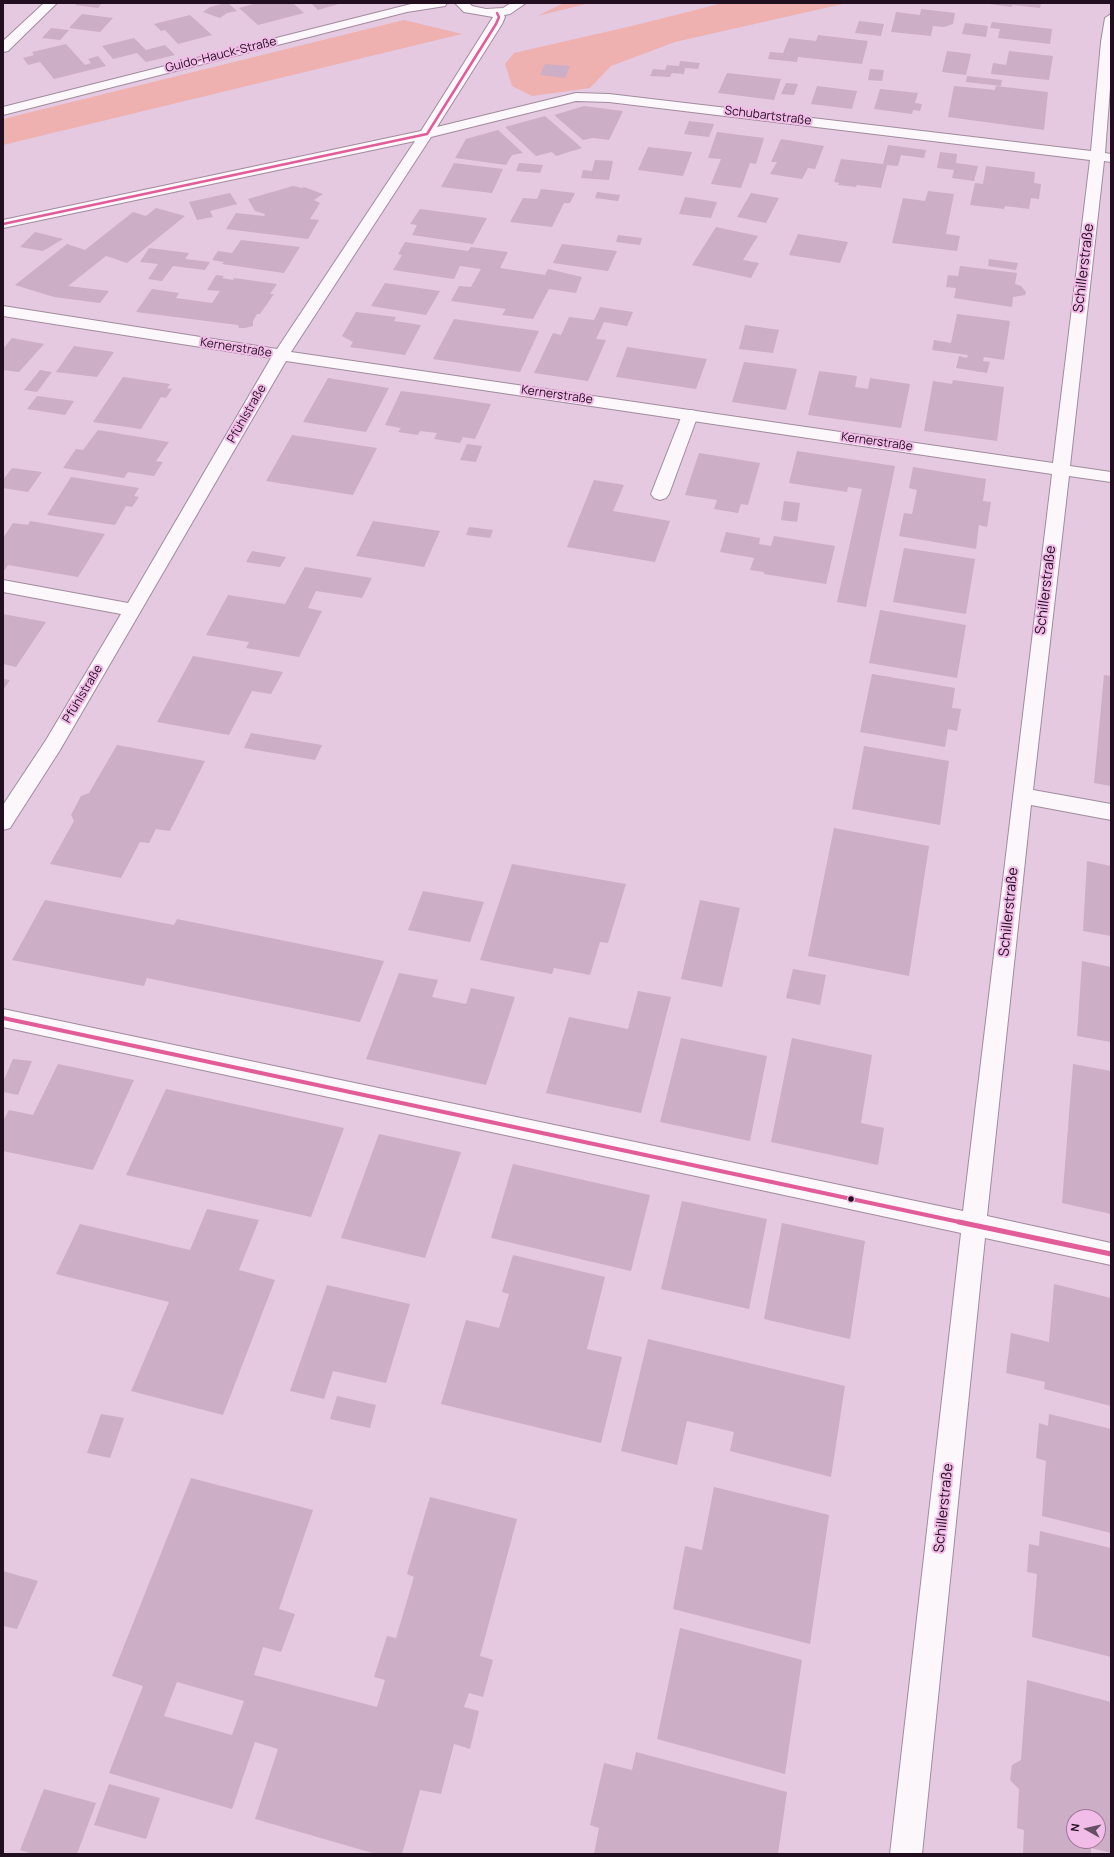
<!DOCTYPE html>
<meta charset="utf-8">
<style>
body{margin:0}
#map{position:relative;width:1114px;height:1857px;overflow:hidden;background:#e5c9e0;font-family:Manrope,sans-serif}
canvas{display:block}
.frame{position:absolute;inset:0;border:4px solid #210e1e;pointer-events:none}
.north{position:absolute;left:1066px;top:1809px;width:40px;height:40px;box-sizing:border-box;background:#f2bce8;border:1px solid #9e7697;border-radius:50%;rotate:278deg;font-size:11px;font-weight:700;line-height:16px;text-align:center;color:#210e1e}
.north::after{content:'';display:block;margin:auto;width:14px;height:18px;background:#664f62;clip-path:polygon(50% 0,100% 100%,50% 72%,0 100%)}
</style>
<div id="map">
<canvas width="1114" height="1857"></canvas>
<div class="frame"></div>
<div class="north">N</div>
</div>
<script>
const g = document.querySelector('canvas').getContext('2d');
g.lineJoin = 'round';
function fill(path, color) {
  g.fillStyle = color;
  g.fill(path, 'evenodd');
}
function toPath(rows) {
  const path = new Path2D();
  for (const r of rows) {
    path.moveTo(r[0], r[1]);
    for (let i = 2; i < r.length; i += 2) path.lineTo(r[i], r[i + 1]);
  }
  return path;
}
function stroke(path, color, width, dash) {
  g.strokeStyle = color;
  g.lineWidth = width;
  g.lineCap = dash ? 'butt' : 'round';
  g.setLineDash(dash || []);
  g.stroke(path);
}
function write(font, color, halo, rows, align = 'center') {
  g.font = font + ' Manrope,sans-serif';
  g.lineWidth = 4;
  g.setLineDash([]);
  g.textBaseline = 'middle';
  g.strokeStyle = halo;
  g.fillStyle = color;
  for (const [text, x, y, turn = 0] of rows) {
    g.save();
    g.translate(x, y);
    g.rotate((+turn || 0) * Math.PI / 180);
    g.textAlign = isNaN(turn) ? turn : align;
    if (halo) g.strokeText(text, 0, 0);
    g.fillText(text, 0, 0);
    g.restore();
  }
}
fill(toPath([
 [564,3,590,3,537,16],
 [723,3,847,3,675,42,611,66,590,88,532,96,512,86,505,64,514,53,636,25],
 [404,20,462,34,3,145,3,119]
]), '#efb0b0');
fill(toPath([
 [78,3,102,3,98,8,75,5],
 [226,3,228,3,237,11,227,13,220,18,203,12,210,7],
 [257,3,293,3,304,13,258,25,239,8],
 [311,3,342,3,318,10],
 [981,3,1041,3,1040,8,1012,5,1012,7],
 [921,9,955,13,953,24,944,27,933,26,931,36,891,32,896,12,920,15],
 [82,14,113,18,100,32,69,28],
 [190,15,212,35,178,44,165,30,161,31,154,24],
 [859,21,884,24,881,36,855,33],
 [992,22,1052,29,1050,44,998,38,1000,29,990,28],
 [965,23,988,26,986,37,962,34],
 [51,28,69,30,60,40,42,38],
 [818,35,868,41,862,64,798,57,797,62,768,59,770,52,783,53,789,38,816,41],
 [134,38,146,50,165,45,175,55,146,62,137,53,113,59,102,46],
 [66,44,85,65,91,63,88,59,98,56,106,66,54,79,40,62,28,65,23,58,34,55,32,52],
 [947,51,971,54,966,75,942,72],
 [1009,51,1053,56,1049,80,991,74,993,63,1006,65],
 [680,61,700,63,698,69,685,68,684,74,672,73,670,77,650,76,653,69,665,70,667,65,679,66],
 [545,64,570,66,565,78,540,75],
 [870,69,884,70,882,81,868,80],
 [727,73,781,79,774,100,718,93],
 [967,76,1002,80,1001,86,966,82],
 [786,83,798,84,794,95,781,94],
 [817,86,857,91,852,109,811,104],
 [954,86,995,90,996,86,1048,92,1044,130,948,117],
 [880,89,918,93,915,103,922,104,920,111,913,110,912,114,874,109],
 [584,106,623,111,609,140,593,138,583,140,554,115],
 [545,116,582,148,556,156,552,152,536,156,505,127],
 [689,121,714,124,709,137,684,134],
 [498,130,523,153,512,155,506,165,455,158,466,139],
 [717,132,764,138,756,164,750,163,741,188,711,184,721,159,708,158],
 [781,139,824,146,815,169,808,168,802,179,770,174,777,162,771,162],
 [888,145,926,150,924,158,901,155,898,166,887,165,881,188,857,185,856,187,838,185,839,183,834,182,841,159,883,164],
 [648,147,692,152,683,176,638,170],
 [940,152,957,154,956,163,978,166,974,181,952,178,954,170,937,168],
 [595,160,613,161,609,180,581,178,583,170,592,171],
 [454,163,503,169,492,193,441,187],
 [519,163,543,165,540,173,516,171],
 [986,166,1035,172,1034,183,1041,184,1039,199,1031,198,1029,209,1005,206,1004,209,970,205,975,183,983,184],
 [293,186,302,188,304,187,323,194,314,200,320,203,310,219,319,220,308,239,226,229,236,213,264,216,265,214,255,211,248,199],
 [541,189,575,193,570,203,564,203,552,227,510,222,523,198,537,199],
 [928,191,954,194,946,234,960,236,957,251,892,243,903,198,925,201],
 [597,192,620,195,618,201,595,198],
 [230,193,237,204,210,211,213,217,197,220,189,202],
 [751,193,779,198,766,223,737,217],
 [685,197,717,202,711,218,679,214],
 [156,208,185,216,127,263,106,256,68,286,109,291,100,303,54,297,15,285,67,244,85,250,133,212,146,216],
 [420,209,487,218,473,244,412,235,417,225,410,224],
 [716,227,758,236,743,260,759,263,751,278,692,265],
 [35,232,63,239,43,251,20,247],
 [798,234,848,242,840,263,789,255],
 [618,235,642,238,640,245,616,242],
 [241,240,300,247,284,273,222,264,224,262,212,260,218,251,232,253],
 [405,242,468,251,471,247,508,252,500,268,545,275,548,269,582,277,576,293,549,289,533,319,502,315,506,309,451,301,459,286,471,287,481,269,460,266,454,279,393,270,402,255,398,254],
 [562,244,617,251,608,271,553,263],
 [149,248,189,253,185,259,210,262,205,270,173,266,162,281,148,279,158,264,140,262],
 [989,259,1018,263,1016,270,988,266],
 [960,266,1017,273,1015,284,1021,286,1026,292,1025,295,1013,297,1012,307,954,298,956,288,946,287,948,275,958,276],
 [216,275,224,276,222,278,233,280,234,278,277,284,270,294,274,294,260,314,257,314,253,321,253,326,245,328,239,328,238,325,136,312,152,289,179,293,176,298,212,303,220,291,207,290],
 [385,283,440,291,426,315,371,306],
 [600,307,633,312,627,326,604,322,596,339,606,340,588,381,534,373,553,333,561,335,569,317,594,320],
 [356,312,396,317,394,321,421,325,405,355,350,347,353,342,342,336],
 [957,314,1010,321,1004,360,984,357,983,361,990,362,987,373,956,368,959,356,967,358,968,355,932,350,934,340,951,343],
 [454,319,495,325,539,331,520,372,433,359],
 [745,325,779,330,773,353,739,349],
 [12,338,44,344,19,372,3,370,3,349],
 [74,346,114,352,97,377,56,372],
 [627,347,707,359,696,389,616,377],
 [744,362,797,369,786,410,732,402],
 [40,370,52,372,37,392,24,390],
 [819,371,857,376,855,387,868,389,870,378,910,384,901,428,808,415],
 [123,377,170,384,167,388,172,389,166,398,161,397,141,429,93,422],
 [328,378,389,388,366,432,303,422],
 [953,380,1004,387,997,441,924,431,933,381,952,384],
 [401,391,446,397,491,404,475,439,463,437,460,443,434,439,437,433,420,431,418,435,398,432,401,428,385,425],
 [37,396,74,401,65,415,27,409],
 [98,430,169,442,156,461,163,462,154,476,128,472,124,478,63,468,76,449,83,450],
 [292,435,377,448,353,495,266,481],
 [467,444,482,446,476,462,460,460],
 [797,451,895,466,866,607,837,602,862,489,848,487,847,492,789,483],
 [699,453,760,463,748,505,741,504,738,513,714,509,717,500,685,495],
 [913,467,986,479,983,501,991,502,987,527,979,525,976,549,899,536,904,513,912,514,917,490,909,488],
 [12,468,42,472,28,492,3,488,3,480],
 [71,477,139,488,134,496,139,497,132,507,126,506,115,525,47,515],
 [594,480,624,485,613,511,670,521,655,562,567,547],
 [784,501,800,503,797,522,781,520],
 [30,521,105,534,78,577,8,565,3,572,3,538,13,523,28,525],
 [373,521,440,531,424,567,356,556],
 [469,527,493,530,490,538,466,535],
 [726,532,760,538,759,544,771,546,774,536,835,546,826,584,764,574,764,572,750,570,754,558,720,552],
 [904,548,975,559,966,614,893,602],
 [252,551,286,557,280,567,246,562],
 [305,567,372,578,362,598,316,591,308,608,322,611,299,657,246,648,249,642,206,635,228,595,285,604],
 [880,610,966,625,957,678,869,663],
 [3,614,46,622,16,667,3,664],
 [193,656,283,672,271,694,252,691,229,735,157,722],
 [872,674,955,688,952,708,961,709,957,731,948,729,945,747,860,732],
 [1104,675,1111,676,1111,786,1094,783],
 [3,679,10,680,3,690],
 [251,733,322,745,315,760,244,748],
 [117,745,205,761,170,831,156,829,149,843,140,842,121,878,50,864,74,821,71,815,81,796,89,793],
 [864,746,949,761,940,825,852,809],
 [834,828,929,846,909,976,808,956],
 [1087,861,1111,866,1111,936,1083,931],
 [512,864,626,884,608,943,600,942,590,975,554,968,552,974,480,960],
 [423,891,484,902,470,942,408,930],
 [45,900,174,925,177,919,384,961,360,1022,147,978,144,986,12,960],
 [700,900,740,908,722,987,681,979],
 [1082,961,1111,967,1111,1042,1077,1036],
 [793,969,826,975,820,1005,786,998],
 [399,973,438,980,432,997,466,1004,471,988,515,997,486,1085,366,1059],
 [638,991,671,997,641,1113,546,1093,569,1017,628,1029],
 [681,1038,767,1056,750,1141,660,1122],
 [792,1038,872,1055,861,1123,884,1128,878,1165,771,1142],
 [13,1059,32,1061,18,1095,3,1092,3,1082],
 [58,1064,134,1080,93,1170,3,1151,3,1121,9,1110,33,1115],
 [1073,1064,1111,1071,1111,1214,1062,1203],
 [166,1089,344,1128,311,1217,126,1175],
 [379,1134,461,1152,425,1258,341,1238],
 [513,1164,650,1195,631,1271,491,1238],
 [682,1201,767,1219,749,1309,661,1289],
 [207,1209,259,1220,239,1270,275,1280,223,1415,131,1391,169,1302,56,1274,80,1224,190,1250],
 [782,1223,865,1241,850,1339,764,1319],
 [513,1255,605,1277,587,1349,622,1357,601,1443,441,1404,466,1320,499,1328,509,1294,502,1292],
 [1054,1284,1111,1298,1111,1406,1044,1389,1045,1382,1006,1373,1011,1333,1049,1342],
 [327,1285,410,1304,386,1383,333,1371,324,1399,290,1391],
 [648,1339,845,1386,831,1477,730,1451,734,1432,687,1421,677,1465,621,1451],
 [337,1396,376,1405,370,1428,330,1419],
 [101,1414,124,1418,110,1458,87,1453],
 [1049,1414,1111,1429,1111,1533,1042,1516,1046,1461,1036,1458,1039,1423,1048,1426],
 [191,1478,313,1510,279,1609,295,1614,281,1652,263,1647,254,1675,377,1707,385,1680,374,1677,387,1636,396,1638,414,1577,407,1574,430,1497,517,1519,480,1656,493,1660,483,1697,469,1693,464,1707,479,1711,470,1749,454,1744,441,1794,420,1790,402,1854,376,1854,255,1819,278,1749,255,1742,232,1809,109,1773,143,1686,112,1676],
 [177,1682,244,1701,232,1735,164,1716],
 [714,1487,829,1515,810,1644,673,1609,685,1546,702,1550],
 [1040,1531,1111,1548,1111,1657,1032,1637,1037,1574,1027,1572,1029,1544,1039,1546],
 [3,1571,38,1581,17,1629,3,1626],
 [680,1628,802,1660,785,1774,657,1739],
 [1027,1680,1111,1702,1111,1853,1091,1848,1091,1854,1023,1854,1024,1830,1017,1828,1019,1789,1010,1780,1012,1765,1021,1760],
 [1074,1817,1098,1817,1098,1841,1074,1841],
 [636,1752,787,1792,778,1854,594,1854,599,1828,590,1825,604,1763,632,1770],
 [109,1784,160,1798,146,1839,94,1825],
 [44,1789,96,1803,77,1854,33,1854,20,1850]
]), '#ccaec7');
const service = toPath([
 [690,410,696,411,698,415,669,494,666,498,660,500,654,498,651,494,682,415,684,411,690,410]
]);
const minor = toPath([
 [44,3,57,3,8,51,3,52,3,41,44,3],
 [415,3,447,3,445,6,407,12,3,115,3,107,415,3],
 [455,3,469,3,472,6,486,9,503,8,511,3,526,3,510,14,504,15,505,17,502,24,437,127,576,93,609,94,1091,151,1101,42,1105,18,1111,14,1111,75,1105,153,1111,154,1111,162,1104,161,1070,466,1111,472,1111,482,1069,476,1033,790,1111,804,1111,820,1031,805,987,1216,1111,1243,1111,1265,985,1238,922,1854,890,1854,961,1233,3,1027,3,1009,963,1211,1052,474,286,361,60,750,10,828,3,830,3,805,46,740,121,614,3,592,3,580,128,603,271,358,3,316,3,306,277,349,415,141,3,228,3,220,421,131,493,17,464,12,455,3],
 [576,101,609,102,1090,160,1053,463,291,352,431,137,576,101]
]);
stroke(service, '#a18b9d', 2);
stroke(minor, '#a18b9d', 2);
fill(service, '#fbf7fa');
fill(minor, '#fbf7fa');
stroke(toPath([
 [427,134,496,24,499,17,497,13],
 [3,224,427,134]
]), '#e25c99', 2.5);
stroke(toPath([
 [3,1018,964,1223]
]), '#e25c99', 4);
stroke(toPath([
 [959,1222,1111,1254]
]), '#e25c99', 5);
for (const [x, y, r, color] of [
 [851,1199,3.5,"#210e1e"]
]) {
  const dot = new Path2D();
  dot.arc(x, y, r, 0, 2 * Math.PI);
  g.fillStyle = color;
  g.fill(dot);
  stroke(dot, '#f2bce8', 1.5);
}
write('12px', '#210e1e', '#f2bce8', [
 ["Guido-Hauck-Straße",221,55,-14],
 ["Schubartstraße",768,116,7],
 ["Kernerstraße",236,348,9],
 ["Kernerstraße",557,395,8],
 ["Pfühlstraße",247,414,-60],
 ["Kernerstraße",877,442,8],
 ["Pfühlstraße",83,694,-59]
]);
write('14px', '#210e1e', '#f2bce8', [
 ["Schillerstraße",1084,268,-83],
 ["Schillerstraße",1046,590,-83],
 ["Schillerstraße",1009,912,-84],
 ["Schillerstraße",944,1508,-84]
]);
</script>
